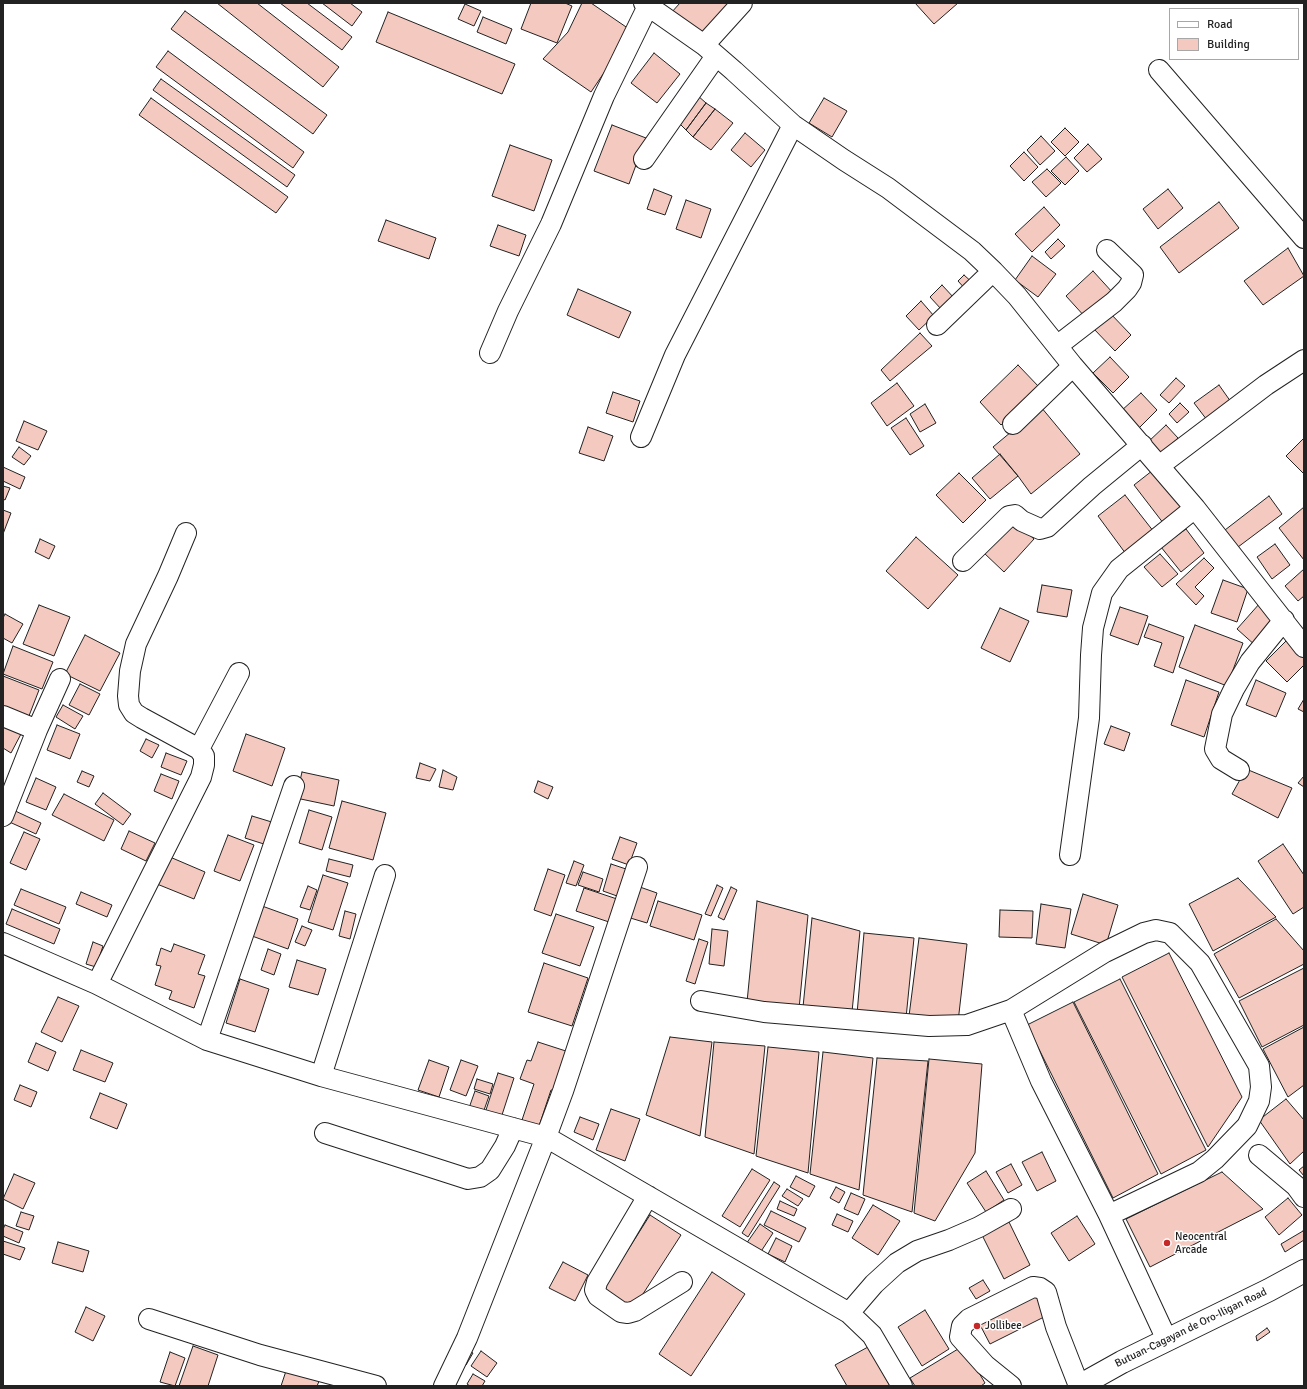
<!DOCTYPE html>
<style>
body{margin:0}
#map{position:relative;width:1307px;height:1389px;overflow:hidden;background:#fff;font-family:Signika,sans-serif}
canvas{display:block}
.frame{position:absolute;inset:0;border:4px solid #222;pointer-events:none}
.legend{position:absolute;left:1169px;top:8px;width:130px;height:52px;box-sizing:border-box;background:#fff;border:1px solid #a7a7a7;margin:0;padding:5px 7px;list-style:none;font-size:12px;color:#222}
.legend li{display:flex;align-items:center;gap:8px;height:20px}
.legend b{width:20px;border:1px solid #a7a7a7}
</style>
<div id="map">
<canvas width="1307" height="1389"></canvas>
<div class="frame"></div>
<ul class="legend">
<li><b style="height:5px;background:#fff"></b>Road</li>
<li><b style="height:11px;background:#f3c9c0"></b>Building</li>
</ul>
</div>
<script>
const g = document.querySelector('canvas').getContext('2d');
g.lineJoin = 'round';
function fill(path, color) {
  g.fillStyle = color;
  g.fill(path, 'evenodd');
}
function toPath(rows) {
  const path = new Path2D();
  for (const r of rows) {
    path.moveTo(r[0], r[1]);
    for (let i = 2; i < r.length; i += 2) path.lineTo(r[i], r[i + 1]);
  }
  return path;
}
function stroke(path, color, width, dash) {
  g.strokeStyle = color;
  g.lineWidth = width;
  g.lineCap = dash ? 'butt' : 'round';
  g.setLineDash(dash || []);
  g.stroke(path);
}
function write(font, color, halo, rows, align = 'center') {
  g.font = font + ' Signika,sans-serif';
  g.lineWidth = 3;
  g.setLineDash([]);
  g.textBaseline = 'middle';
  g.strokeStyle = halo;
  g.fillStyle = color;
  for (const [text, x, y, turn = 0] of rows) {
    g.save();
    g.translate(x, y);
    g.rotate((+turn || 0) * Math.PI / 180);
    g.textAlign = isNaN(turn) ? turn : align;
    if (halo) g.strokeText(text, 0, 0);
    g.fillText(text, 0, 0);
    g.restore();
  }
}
const building = toPath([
 [217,3,257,3,339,67,323,87,217,3],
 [280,3,307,3,352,37,342,50,280,3],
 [322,3,350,3,362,12,352,26,322,3],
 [531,3,565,3,572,6,557,43,521,29,531,3],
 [582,3,591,3,632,31,591,92,543,59,568,32,582,3],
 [680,3,737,3,704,41,671,13,680,3],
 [915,3,958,3,934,24,915,3],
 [465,4,481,11,474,26,458,19,465,4],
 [185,11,327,115,313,134,171,29,185,11],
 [388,12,515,64,502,94,376,42,388,12],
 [483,17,512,29,506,44,477,32,483,17],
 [168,51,304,152,293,168,156,67,168,51],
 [654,53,680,74,657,103,631,83,654,53],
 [161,79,295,175,287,187,153,90,161,79],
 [697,95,706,103,686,130,678,122,697,95],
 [151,98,288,197,276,213,139,115,151,98],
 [824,98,847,111,832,137,809,123,824,98],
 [706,103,715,109,693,137,686,130,706,103],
 [715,109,733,123,711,150,693,137,715,109],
 [612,125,646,138,629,184,594,171,612,125],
 [1065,128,1079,142,1065,156,1051,142,1065,128],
 [745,133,765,150,751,167,731,150,745,133],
 [1041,136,1055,151,1040,165,1027,150,1041,136],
 [1088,144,1102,159,1087,172,1074,158,1088,144],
 [510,145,552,160,534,211,492,196,510,145],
 [1024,152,1038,167,1024,181,1010,166,1024,152],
 [1066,157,1079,171,1065,185,1051,171,1066,157],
 [1047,169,1061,183,1046,197,1032,182,1047,169],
 [654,189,672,196,665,215,647,209,654,189],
 [1168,189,1183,208,1158,229,1143,209,1168,189],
 [686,200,711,209,701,238,676,229,686,200],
 [1219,202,1239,228,1179,273,1160,247,1219,202],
 [1044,207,1060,225,1032,252,1015,234,1044,207],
 [386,220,436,238,429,259,378,241,386,220],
 [498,225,526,235,519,256,490,246,498,225],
 [1058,239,1065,246,1051,259,1045,252,1058,239],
 [1288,248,1304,276,1263,305,1244,281,1288,248],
 [1032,256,1056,274,1038,297,1015,280,1032,256],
 [1093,271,1113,293,1086,318,1066,296,1093,271],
 [964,275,974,284,967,291,958,281,964,275],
 [942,285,955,299,942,310,930,297,942,285],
 [578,289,631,312,619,338,567,315,578,289],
 [921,301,934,316,919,330,906,316,921,301],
 [1109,312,1131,335,1115,351,1093,328,1109,312],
 [920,333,932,346,890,381,881,370,920,333],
 [1110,357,1129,377,1113,393,1093,373,1110,357],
 [1018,365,1040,388,1001,425,980,402,1018,365],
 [1176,378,1185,386,1169,403,1160,395,1176,378],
 [897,383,914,406,887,426,871,403,897,383],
 [1219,385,1231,402,1207,420,1194,403,1219,385],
 [613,392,640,401,633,422,606,413,613,392],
 [1141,393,1157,410,1138,429,1121,411,1141,393],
 [1180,403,1189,412,1177,423,1169,414,1180,403],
 [925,404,936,423,920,432,910,414,925,404],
 [1041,407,1080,454,1031,494,1018,476,993,447,1041,407],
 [906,418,924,446,910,455,891,428,906,418],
 [24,421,47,431,38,450,16,441,24,421],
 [1166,425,1178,438,1159,456,1147,443,1166,425],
 [588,427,613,436,604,461,579,453,588,427],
 [1304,438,1304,474,1286,456,1304,438],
 [19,447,31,456,24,465,12,457,19,447],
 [1000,454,1018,476,990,499,972,478,1000,454],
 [3,467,25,477,20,489,3,481,3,467],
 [1157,467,1190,510,1167,528,1134,485,1157,467],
 [959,473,986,500,963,523,936,495,959,473],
 [3,486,10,488,5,500,3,499,3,486],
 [1125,495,1154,532,1126,554,1098,516,1125,495],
 [1269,496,1282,514,1238,547,1225,530,1269,496],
 [1304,507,1304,560,1279,528,1304,507],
 [3,510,11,513,3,534,3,510],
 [1013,520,1034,539,1004,572,983,552,1013,520],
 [1186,529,1204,553,1181,572,1161,547,1186,529],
 [916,537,958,575,928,609,886,571,916,537],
 [40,539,55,546,49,559,35,552,40,539],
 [1275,544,1290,565,1272,579,1257,557,1275,544],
 [1160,554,1178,574,1162,587,1144,567,1160,554],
 [1204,558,1214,568,1195,587,1204,596,1196,605,1176,584,1204,558],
 [1304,569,1304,596,1298,601,1285,586,1304,569],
 [1223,580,1248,589,1237,622,1211,613,1223,580],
 [1042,585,1072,590,1067,617,1037,612,1042,585],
 [1260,603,1279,620,1256,646,1237,629,1260,603],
 [39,605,70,617,54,656,23,644,39,605],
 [1120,607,1148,616,1138,645,1110,635,1120,607],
 [1000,608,1029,621,1010,662,981,648,1000,608],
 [5,614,23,624,12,643,3,638,3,618,5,614],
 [1149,624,1184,637,1173,673,1154,666,1162,643,1144,637,1149,624],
 [1195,625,1243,643,1227,686,1179,667,1195,625],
 [85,635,120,653,100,691,65,674,85,635],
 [1289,638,1304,652,1304,665,1287,682,1266,661,1289,638],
 [13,646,53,662,42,689,3,674,13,646],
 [3,676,39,690,27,721,3,712,3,676],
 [1186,680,1219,692,1204,737,1171,725,1186,680],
 [1256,680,1286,693,1276,717,1246,705,1256,680],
 [80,684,100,694,89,715,69,705,80,684],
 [1304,699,1304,712,1298,709,1304,699],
 [63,705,83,716,75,729,56,717,63,705],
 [57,725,80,734,70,759,47,750,57,725],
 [3,726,21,734,11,753,3,748,3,726],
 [1111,726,1130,733,1124,751,1104,744,1111,726],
 [246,734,285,748,272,786,233,771,246,734],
 [146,739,159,745,152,758,140,751,146,739],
 [166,753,187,761,181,775,161,767,166,753],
 [420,763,436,769,430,781,416,778,420,763],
 [1246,769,1292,788,1278,818,1232,794,1246,769],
 [443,770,457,777,453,790,439,787,443,770],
 [82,771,94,776,89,787,77,782,82,771],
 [302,772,339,780,334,806,296,798,302,772],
 [161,774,179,781,172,799,154,791,161,774],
 [1304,776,1304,787,1298,783,1304,776],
 [36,778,56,787,46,810,26,802,36,778],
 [538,781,553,787,548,799,534,792,538,781],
 [103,793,131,814,123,825,95,804,103,793],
 [64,794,114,820,104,841,52,815,64,794],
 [342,801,386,813,373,860,329,848,342,801],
 [11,809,41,823,36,834,5,820,11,809],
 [309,810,332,817,322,850,299,843,309,810],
 [252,816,275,823,267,845,245,838,252,816],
 [129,831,155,843,146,861,121,849,129,831],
 [24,832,40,839,26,870,10,863,24,832],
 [228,835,254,845,240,881,214,871,228,835],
 [620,837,637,843,629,865,612,859,620,837],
 [1283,844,1304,875,1304,907,1293,914,1258,861,1283,844],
 [163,854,205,872,194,899,152,882,163,854],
 [329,859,353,865,350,877,326,871,329,859],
 [574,861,584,865,576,886,566,883,574,861],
 [611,864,626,869,617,896,603,891,611,864],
 [548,869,565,875,551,916,534,910,548,869],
 [583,872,603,879,599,892,578,885,583,872],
 [323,875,348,883,333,930,308,922,323,875],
 [1238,878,1276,917,1213,951,1189,904,1238,878],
 [717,885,723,888,711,916,705,914,717,885],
 [308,886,317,890,310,910,300,907,308,886],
 [637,886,657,893,647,923,627,917,637,886],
 [731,887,737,890,724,920,718,917,731,887],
 [584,888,617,899,609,922,576,911,584,888],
 [21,889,66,907,59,924,14,905,21,889],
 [81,892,112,905,107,917,76,904,81,892],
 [1083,894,1118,905,1106,945,1071,934,1083,894],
 [658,901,702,915,694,940,650,926,658,901],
 [757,901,808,915,799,1009,747,1002,757,901],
 [1041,904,1071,909,1065,948,1036,944,1041,904],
 [262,906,298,919,288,949,252,936,262,906],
 [12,909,60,929,54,944,6,924,12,909],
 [1000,910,1033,911,1032,938,999,937,1000,910],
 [345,911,356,914,350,939,339,936,345,911],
 [556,914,594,927,580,966,542,953,556,914],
 [812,918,860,931,852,1012,803,1007,812,918],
 [1276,919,1304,951,1304,964,1239,998,1214,954,1276,919],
 [302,926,312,930,305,946,295,942,302,926],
 [712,929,728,931,724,966,709,964,712,929],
 [864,933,914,938,906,1018,857,1014,864,933],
 [919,938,967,944,958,1022,909,1016,919,938],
 [699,939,708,942,695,984,686,981,699,939],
 [93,942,103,946,96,967,86,964,93,942],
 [174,944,205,955,198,974,205,976,194,1008,169,999,172,991,155,985,161,966,156,965,161,948,171,952,174,944],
 [268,949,281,954,274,975,261,970,268,949],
 [1169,953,1242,1097,1208,1147,1122,977,1169,953],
 [297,960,326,969,318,995,289,987,297,960],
 [544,963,588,978,572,1026,528,1012,544,963],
 [1304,968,1304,1025,1262,1047,1239,1001,1304,968],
 [240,979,269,989,255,1032,226,1023,240,979],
 [1120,979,1206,1150,1161,1174,1074,1002,1120,979],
 [58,997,79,1006,62,1042,41,1032,58,997],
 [1073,1002,1158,1174,1113,1198,1027,1025,1073,1002],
 [1304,1027,1304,1085,1288,1097,1263,1049,1304,1027],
 [670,1037,712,1042,700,1136,646,1115,670,1037],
 [538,1042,572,1053,553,1090,551,1090,539,1126,522,1120,534,1084,520,1079,527,1060,531,1061,538,1042],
 [714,1042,765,1046,754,1154,705,1137,714,1042],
 [36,1043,56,1052,48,1071,28,1062,36,1043],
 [768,1047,819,1052,808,1173,756,1156,768,1047],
 [81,1050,113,1063,105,1082,73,1070,81,1050],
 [823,1052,873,1058,859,1190,810,1174,823,1052],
 [877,1058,928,1061,912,1212,863,1195,877,1058],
 [929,1059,982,1064,975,1153,935,1221,914,1213,929,1059],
 [429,1060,449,1067,439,1097,418,1090,429,1060],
 [461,1060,478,1066,466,1096,450,1090,461,1060],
 [498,1073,514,1078,501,1118,485,1113,498,1073],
 [477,1079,493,1084,490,1094,474,1089,477,1079],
 [20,1085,37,1092,31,1107,14,1100,20,1085],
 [475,1091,489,1096,483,1113,469,1108,475,1091],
 [100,1093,127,1104,117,1129,90,1118,100,1093],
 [1286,1099,1304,1120,1304,1151,1290,1164,1259,1120,1286,1099],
 [611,1109,640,1119,625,1161,596,1150,611,1109],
 [580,1117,599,1124,593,1140,574,1132,580,1117],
 [1042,1152,1056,1181,1037,1191,1022,1162,1042,1152],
 [1011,1164,1022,1185,1008,1193,996,1172,1011,1164],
 [1304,1166,1304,1176,1299,1170,1304,1166],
 [752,1169,770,1180,740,1227,722,1216,752,1169],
 [986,1171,1004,1200,986,1212,967,1183,986,1171],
 [1222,1172,1263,1209,1150,1267,1126,1219,1222,1172],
 [14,1174,35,1183,23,1209,3,1199,14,1174],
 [796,1176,815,1186,809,1197,790,1187,796,1176],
 [774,1182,780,1186,748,1237,742,1233,774,1182],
 [836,1187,845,1192,839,1203,830,1198,836,1187],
 [787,1189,803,1199,798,1206,782,1196,787,1189],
 [851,1193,865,1199,858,1215,844,1209,851,1193],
 [1288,1198,1302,1215,1279,1235,1265,1217,1288,1198],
 [780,1201,797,1209,794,1216,777,1209,780,1201],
 [873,1205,900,1221,878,1255,852,1238,873,1205],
 [771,1211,806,1228,799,1242,764,1225,771,1211],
 [21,1212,34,1216,29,1230,16,1226,21,1212],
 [837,1214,853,1221,848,1232,832,1225,837,1214],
 [650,1215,681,1235,632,1311,602,1291,650,1215],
 [1077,1216,1095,1244,1069,1261,1051,1233,1077,1216],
 [1009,1222,1030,1265,1004,1279,982,1235,1009,1222],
 [760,1224,773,1233,760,1253,746,1244,760,1224],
 [5,1225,23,1232,19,1243,3,1236,3,1229,5,1225],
 [1303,1231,1304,1233,1304,1240,1285,1252,1281,1244,1303,1231],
 [776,1238,792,1246,785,1262,768,1254,776,1238],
 [3,1241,25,1248,20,1260,3,1254,3,1241],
 [58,1242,89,1251,83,1272,52,1263,58,1242],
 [563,1262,588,1275,575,1301,549,1288,563,1262],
 [712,1272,745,1294,691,1376,659,1354,712,1272],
 [983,1280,990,1291,976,1299,969,1288,983,1280],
 [1037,1294,1048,1315,990,1344,979,1323,1037,1294],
 [86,1307,105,1316,93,1341,75,1332,86,1307],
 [925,1310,949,1349,922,1366,898,1327,925,1310],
 [1267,1328,1270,1332,1257,1341,1256,1336,1267,1328],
 [193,1346,218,1355,208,1386,179,1386,193,1346],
 [963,1346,985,1383,981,1386,915,1386,910,1378,963,1346],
 [868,1347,890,1386,847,1386,835,1365,868,1347],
 [466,1349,473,1353,466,1365,459,1361,466,1349],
 [481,1351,497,1363,487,1377,471,1366,481,1351],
 [170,1352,185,1358,175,1386,160,1382,170,1352],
 [287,1368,320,1379,317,1386,281,1386,287,1368],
 [473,1374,485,1381,482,1386,470,1386,467,1384,473,1374]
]);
fill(building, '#f3c9c0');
stroke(building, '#222', 1);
const minor = toPath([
 [644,3,704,45,734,71,793,125,844,160,888,188,972,251,993,271,1017,296,1073,366,1195,508,1304,647],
 [704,45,742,3],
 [1159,70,1304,238],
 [644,159,716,56],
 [937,325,993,271],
 [1057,346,1114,302,1127,289,1131,283,1133,275,1107,250],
 [490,353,508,311,551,224,604,96,648,6],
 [1013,424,1073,366],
 [641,437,675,355,793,125],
 [1159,466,1266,385,1304,360],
 [963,561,1009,516,1015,515,1022,521,1040,529,1047,527,1092,486,1142,445],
 [3,716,37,730],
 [199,749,239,673],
 [1239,770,1221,759,1215,749,1222,714,1234,689,1250,662,1284,620],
 [3,816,37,730,60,679],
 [1070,855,1089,718,1091,655,1093,628,1102,593,1119,569,1195,508],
 [3,943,97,984,207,1040,321,1076,546,1137,849,1313,872,1335,902,1386],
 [97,984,201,777,204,765,204,756,199,749,142,718,134,713,129,705,128,696,130,671,136,644,168,576,186,533],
 [701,1001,764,1012,929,1026,967,1025,1011,1010,1041,1081,1109,1215,1167,1340],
 [1011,1010,1105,952,1144,933,1156,930,1170,933,1200,963,1259,1066,1261,1087,1259,1101,1247,1126,1215,1159,1199,1172,1109,1215],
 [207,1040,294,786],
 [321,1076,385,875],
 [325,1133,468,1179,480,1177,490,1170,505,1146,513,1128],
 [1259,1155,1296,1186,1304,1197],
 [648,1196,597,1282,595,1290,598,1296,621,1312,628,1313,635,1311,682,1282],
 [849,1313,874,1284,897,1263,917,1251,949,1240,979,1227,1011,1209],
 [149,1319,260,1355,376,1386],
 [444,1386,467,1338,546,1137,563,1091,637,867],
 [1011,1386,985,1365,960,1337,962,1326,969,1319,1033,1287,1040,1288,1046,1292,1056,1327,1079,1386]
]);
const highway = toPath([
 [1079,1386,1122,1362,1269,1290,1304,1271]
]);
stroke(minor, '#222', 22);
stroke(highway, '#222', 24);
stroke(minor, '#fff', 20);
stroke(highway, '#fff', 22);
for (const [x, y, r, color] of [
 [1167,1243,4,"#c62828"],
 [977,1326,4,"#c62828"]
]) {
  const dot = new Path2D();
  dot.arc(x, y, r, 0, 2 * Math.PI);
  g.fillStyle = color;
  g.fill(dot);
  stroke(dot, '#fff', 1.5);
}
write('11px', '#222', '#fff', [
 ["Neocentral",1175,1237],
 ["Arcade",1175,1250],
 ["Jollibee",985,1326]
], 'left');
write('11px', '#222', '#fff', [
 ["Butuan-Cagayan de Oro-Iligan Road",1191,1328,-26]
]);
</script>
